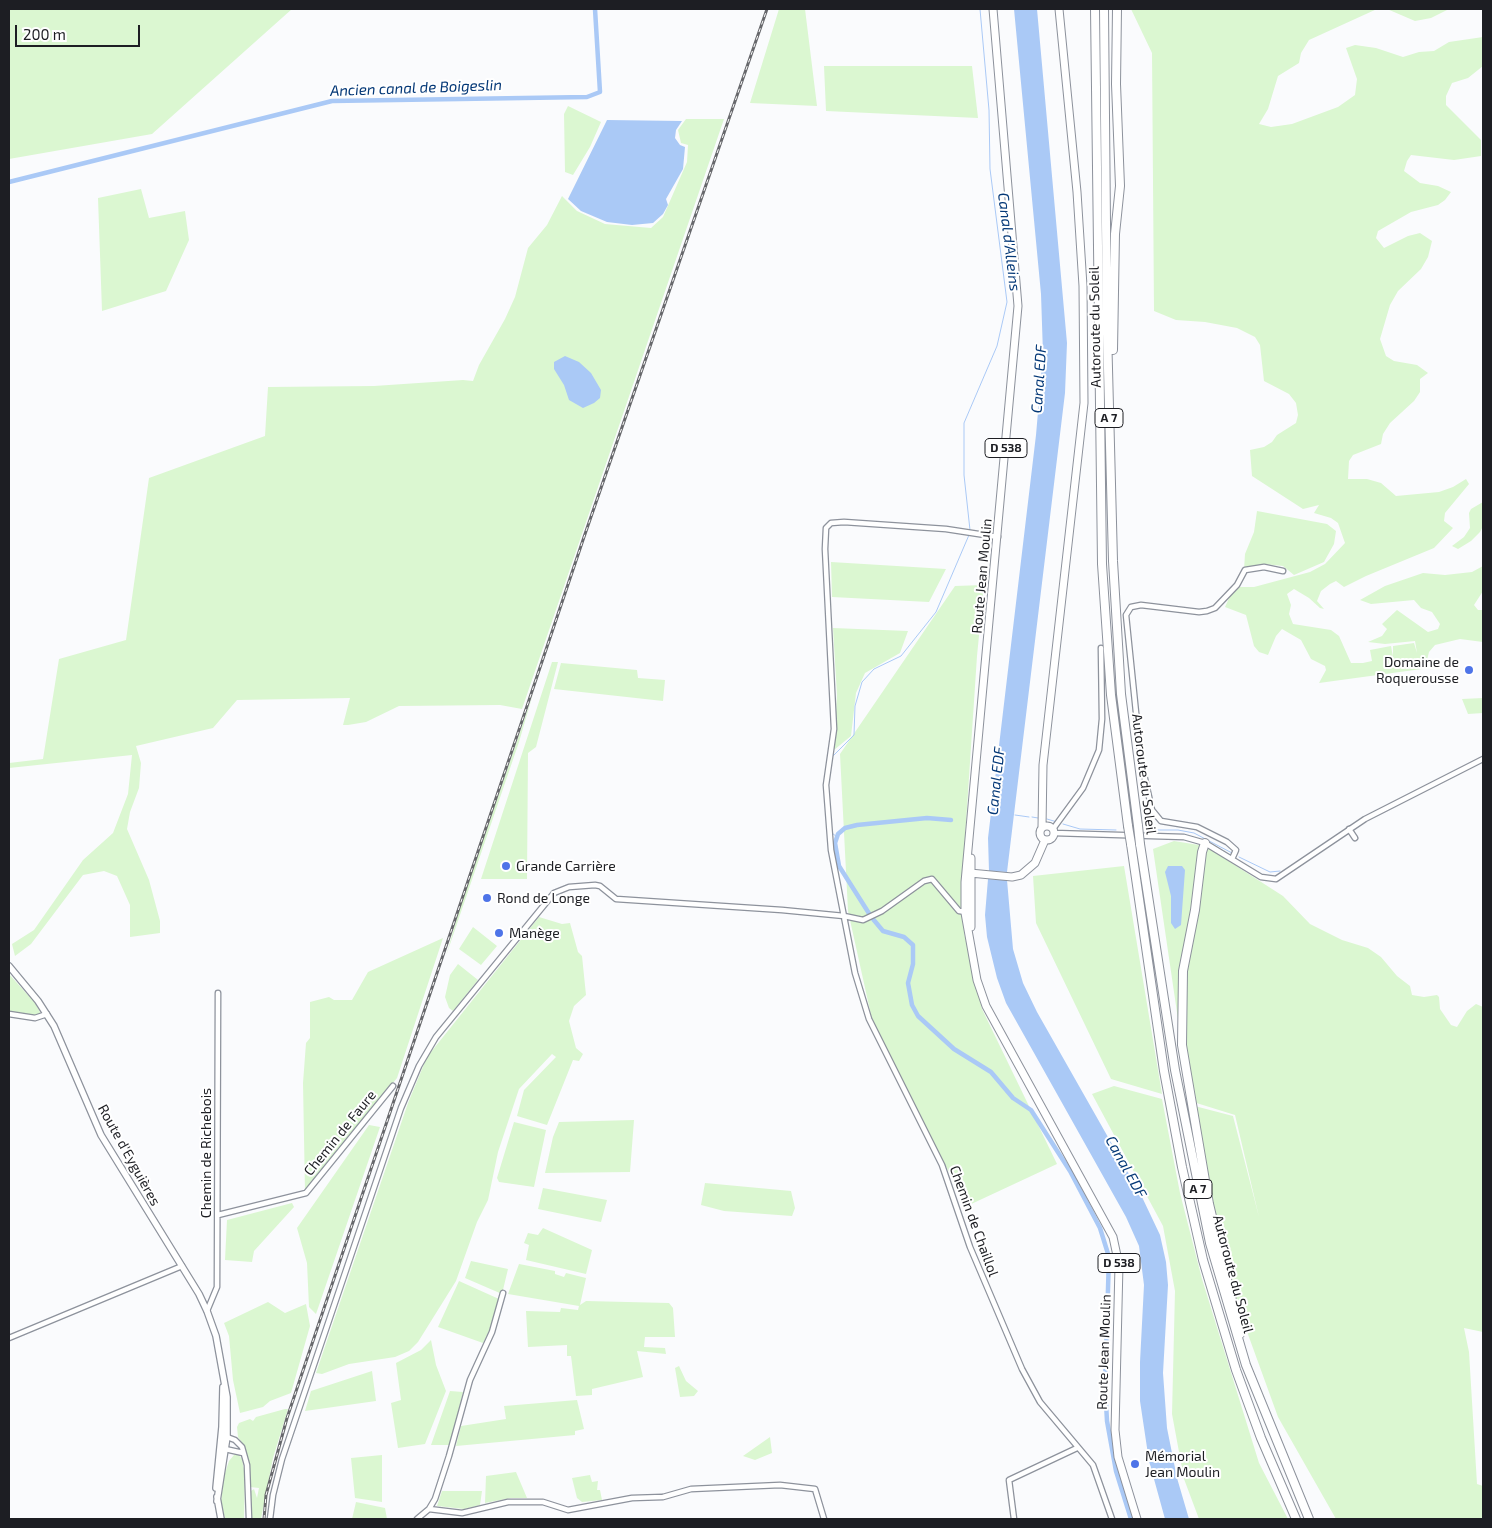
<!DOCTYPE html>
<meta charset="utf-8">
<style>
body{margin:0}
#map{position:relative;width:1492px;height:1528px;overflow:hidden;background:#fafbfd;font-family:"Exo 2",sans-serif}
canvas{display:block}
.frame{position:absolute;inset:0;border:10px solid #1d1e23;pointer-events:none}
.scale{position:absolute;left:15px;top:25px;width:125px;height:22px;box-sizing:border-box;border:2px solid #1d1e23;border-top:0;padding-left:6px;font-size:15px;line-height:18px;white-space:nowrap;color:#1d1e23;-webkit-text-stroke:4px #fff;paint-order:stroke}
</style>
<div id="map">
<canvas width="1492" height="1528"></canvas>
<div class="frame"></div>
<div class="scale">200 m</div>
</div>
<script>
const g = document.querySelector('canvas').getContext('2d');
g.lineJoin = 'round';
function fill(path, color) {
  g.fillStyle = color;
  g.fill(path, 'evenodd');
}
function toPath(rows) {
  const path = new Path2D();
  for (const r of rows) {
    if (r.length === 3) {
      path.moveTo(r[0] + r[2], r[1]);
      path.arc(r[0], r[1], r[2], 0, 2 * Math.PI);
      continue;
    }
    path.moveTo(r[0], r[1]);
    for (let i = 2; i < r.length; i += 2) path.lineTo(r[i], r[i + 1]);
  }
  return path;
}
function stroke(path, color, width, dash) {
  g.strokeStyle = color;
  g.lineWidth = width;
  g.lineCap = dash ? 'butt' : 'round';
  g.setLineDash(dash || []);
  g.stroke(path);
}
function write(font, color, halo, rows, align = 'center') {
  g.font = font + ' "Exo 2",sans-serif';
  g.lineWidth = 4;
  g.setLineDash([]);
  g.textBaseline = 'middle';
  g.strokeStyle = halo;
  g.fillStyle = color;
  for (const [text, x, y, turn = 0] of rows) {
    g.save();
    g.translate(x, y);
    g.rotate((+turn || 0) * Math.PI / 180);
    g.textAlign = isNaN(turn) ? turn : align;
    if (halo) g.strokeText(text, 0, 0);
    g.fillText(text, 0, 0);
    g.restore();
  }
}
fill(toPath([
 [9,9,292,9,152,134,9,159],
 [779,9,805,9,817,106,750,103],
 [1131,9,1377,9,1309,40,1301,53,1299,63,1278,76,1268,109,1259,124,1271,127,1292,124,1338,107,1355,95,1357,79,1346,48,1355,45,1376,48,1403,57,1419,52,1434,51,1449,42,1483,37,1483,66,1468,78,1452,83,1446,96,1446,105,1481,140,1481,156,1454,160,1411,155,1407,161,1404,171,1420,183,1438,186,1451,192,1445,200,1438,205,1411,212,1378,231,1376,238,1384,248,1408,236,1420,233,1432,241,1428,257,1421,269,1398,291,1390,305,1380,339,1386,356,1394,361,1417,365,1428,373,1420,379,1420,392,1414,401,1390,423,1383,434,1381,444,1353,455,1349,461,1348,479,1367,479,1381,483,1396,496,1439,492,1453,487,1466,479,1469,484,1445,513,1444,521,1453,528,1434,548,1366,576,1344,587,1336,581,1330,584,1321,591,1317,601,1324,609,1320,608,1309,598,1294,589,1287,594,1291,605,1289,614,1293,624,1331,630,1339,636,1351,663,1363,663,1372,661,1370,650,1391,646,1393,657,1393,646,1414,643,1417,653,1415,641,1385,644,1368,642,1382,636,1387,629,1382,624,1397,610,1428,632,1438,629,1440,624,1432,612,1421,608,1414,600,1371,604,1360,600,1385,586,1423,573,1445,575,1472,572,1483,566,1483,591,1474,605,1478,610,1483,610,1483,642,1460,639,1435,645,1429,652,1427,660,1429,668,1319,683,1326,670,1325,666,1311,659,1301,640,1282,629,1276,636,1268,655,1259,652,1254,646,1246,615,1225,607,1230,596,1240,587,1254,587,1310,572,1325,564,1345,543,1338,523,1331,518,1314,513,1319,505,1303,509,1252,476,1250,450,1264,447,1272,442,1277,435,1296,423,1298,415,1296,403,1289,394,1264,381,1260,345,1255,337,1237,328,1205,322,1176,320,1154,311,1152,53],
 [1387,9,1449,9,1431,18,1415,21],
 [824,66,972,66,978,118,826,111],
 [568,106,601,122,590,147,573,175,565,172,564,114],
 [686,119,724,119,522,709,500,705,399,706,366,722,348,725,343,725,350,698,237,700,213,728,136,746,141,763,139,788,130,812,127,829,149,880,160,921,160,933,130,937,130,905,117,876,104,871,83,875,31,944,15,956,12,944,34,930,83,860,113,833,128,794,132,755,9,768,9,763,43,759,59,659,126,640,149,478,265,436,268,387,374,386,463,380,473,381,479,365,505,319,515,297,528,248,547,225,562,196,577,211,605,224,651,228,663,217,687,162,688,145,681,143,678,130],
 [141,189,149,218,185,211,189,240,166,291,102,311,98,198],
 [1483,502,1483,526,1480,532,1471,541,1458,549,1452,546,1464,537,1470,528,1469,513,1471,509],
 [1257,511,1327,524,1336,531,1334,544,1324,562,1294,575,1283,566,1264,564,1244,570,1245,554,1254,532],
 [831,562,946,569,929,602,832,597],
 [984,585,977,656,963,868,964,933,982,1009,1057,1164,967,1206,875,1033,848,911,840,754,955,586],
 [833,628,908,631,900,653,865,673,856,693,851,736,834,750,837,695],
 [552,662,558,662,536,747,528,753,527,879,481,879],
 [561,663,637,670,638,678,665,680,663,701,554,689],
 [533,694,519,742,446,956,460,907],
 [1483,698,1483,713,1468,714,1462,699],
 [1174,841,1205,846,1283,896,1310,924,1342,940,1368,948,1381,957,1397,976,1410,986,1412,995,1424,997,1437,995,1439,997,1440,1009,1451,1025,1457,1027,1467,1011,1476,1004,1483,1007,1483,1332,1464,1328,1469,1352,1477,1484,1483,1486,1483,1519,1336,1519,1278,1417,1225,1271,1187,1104,1233,1116,1259,1217,1235,1115,1190,1101,1153,849],
 [1124,866,1162,1094,1111,1079,1036,923,1033,876],
 [539,917,562,924,570,923,578,952,582,956,586,995,574,1006,569,1021,576,1048,583,1054,579,1061,573,1060,547,1125,517,1116,524,1090,556,1057,552,1054,519,1089,498,1152,488,1200,477,1222,456,1281,418,1342,409,1351,395,1357,349,1364,322,1374,316,1373,408,1103,427,1057],
 [473,927,497,946,481,965,459,949],
 [443,938,397,1078,305,1192,303,1083,306,1043,310,1038,310,1002,329,997,334,1000,352,1000,368,972],
 [458,964,478,980,453,1011,449,1008,445,997,450,975],
 [9,974,35,1003,41,1014,33,1017,9,1012],
 [1114,1086,1162,1099,1180,1193,1202,1279,1259,1463,1288,1519,1199,1519,1184,1479,1172,1414,1175,1291,1163,1226,1092,1094],
 [634,1120,630,1172,545,1173,553,1137,559,1122],
 [514,1122,546,1130,534,1187,499,1182,497,1178],
 [369,1125,380,1127,316,1314,309,1307,307,1263,297,1228],
 [705,1183,791,1191,795,1208,792,1216,724,1211,701,1205],
 [543,1188,607,1200,601,1222,538,1209],
 [292,1203,294,1207,254,1251,252,1262,225,1260,227,1220],
 [543,1228,592,1250,586,1274,526,1260,529,1245,524,1243,528,1233,538,1235],
 [471,1261,508,1269,502,1294,465,1278],
 [519,1264,555,1271,555,1274,564,1277,566,1273,586,1278,580,1305,586,1301,669,1303,673,1308,675,1337,645,1337,644,1347,665,1348,666,1354,637,1351,643,1377,592,1389,592,1395,576,1396,571,1356,567,1356,567,1345,528,1347,526,1311,560,1312,561,1308,578,1310,579,1306,508,1294],
 [459,1281,499,1299,489,1331,483,1343,438,1327],
 [268,1302,285,1313,306,1304,310,1326,291,1393,270,1401,263,1407,240,1413,233,1380,229,1336,224,1323],
 [431,1340,436,1365,446,1391,425,1444,398,1448,391,1403,401,1400,396,1363,421,1350],
 [679,1366,686,1381,698,1391,694,1396,680,1397,675,1368],
 [372,1371,376,1401,305,1411,311,1391],
 [450,1391,463,1392,450,1445,431,1445],
 [577,1400,584,1429,575,1431,575,1435,456,1446,461,1426,506,1419,504,1406],
 [285,1409,288,1409,273,1458,261,1519,250,1519,251,1491,254,1489,257,1498,259,1488,250,1487,249,1462,245,1447,238,1437,237,1427,239,1423,250,1419,253,1421,256,1417],
 [770,1437,772,1453,755,1460,743,1456],
 [238,1454,242,1459,245,1475,244,1519,225,1519,221,1501,224,1476,229,1461,234,1455],
 [382,1455,382,1502,355,1498,351,1458],
 [516,1472,527,1498,511,1498,485,1503,486,1476],
 [590,1475,592,1482,598,1481,597,1490,600,1490,602,1500,582,1502,577,1498,572,1478],
 [442,1491,482,1491,480,1505,464,1509,437,1506],
 [356,1502,385,1508,387,1519,352,1519]
]), '#dbf7d1');
fill(toPath([
 [1014,9,1037,9,1067,343,1065,393,1007,872,989,871,988,838,1036,435,1043,354,1041,294],
 [607,120,682,121,676,130,675,138,680,145,685,147,683,169,666,199,668,205,663,214,653,223,632,225,607,222,581,211,568,199],
 [565,356,579,362,591,373,601,390,600,398,594,403,583,408,569,400,564,385,554,369,554,362],
 [1168,866,1182,866,1185,870,1181,925,1175,929,1171,923,1171,896,1165,872],
 [988,879,1007,880,1013,949,1023,983,1037,1012,1142,1197,1160,1235,1166,1262,1168,1285,1163,1373,1167,1428,1177,1478,1189,1519,1165,1519,1149,1461,1140,1401,1140,1362,1144,1285,1139,1246,1126,1217,1006,1003,997,978,987,937,985,915]
]), '#aac9f6');
stroke(toPath([
 [970,530,964,475,964,423,997,346,1007,302,990,169,989,110,980,9],
 [832,757,854,735,855,706,862,682,874,669,901,656,936,612,969,535],
 [1015,815,1029,817],
 [1032,817,1038,818],
 [1047,819,1057,822],
 [1063,824,1080,829,1116,830],
 [1150,830,1178,830,1194,833,1232,853],
 [832,833,837,837],
 [1239,857,1270,872,1280,871]
]), '#aac9f6', 1);
stroke(toPath([
 [9,182,332,101,587,97,600,92,595,9],
 [870,915,839,866,835,843,838,834,845,828,857,825,927,818,951,820],
 [873,919,883,931,904,937,913,945,913,964,908,983,912,1005,918,1016,954,1049,991,1072,1013,1098,1031,1110,1070,1171,1100,1228,1109,1257,1105,1385,1107,1421,1116,1471,1131,1519]
]), '#aac9f6', 4.5);
const minor = toPath([
 [998,537,946,529,844,522,831,523,826,528,825,549,834,729,826,785,831,850,855,973,869,1019,942,1165,970,1247,1022,1369,1040,1402,1093,1465,1112,1519],
 [1053,829,1083,788,1099,750,1102,719,1101,648],
 [1349,829,1355,838],
 [1054,833,1184,837,1205,843,1261,877,1276,879,1365,819,1483,759],
 [1232,859,1236,850,1227,842,1197,827,1161,821,1152,810,1141,761,1126,615,1131,607,1141,605,1199,612,1207,611,1215,608,1237,585,1245,570,1264,567,1283,571],
 [9,1014,35,1018,47,1014],
 [218,1215,306,1193,393,1086],
 [207,1311,217,1287,218,993],
 [9,1338,182,1266],
 [223,1434,225,1449,243,1453],
 [227,1437,235,1440,242,1447,247,1465,249,1519],
 [429,1509,435,1499,449,1456,470,1380,492,1332,503,1293],
 [270,1519,273,1495,282,1459,401,1108,419,1066,436,1037,554,893,569,887,595,885,600,886,616,899,782,910,844,916,863,920,882,911,924,881,932,879,959,911,967,912],
 [417,1519,429,1509,462,1513,508,1502,543,1502,568,1510,632,1498,663,1497,691,1489,780,1485,815,1489,824,1519],
 [1014,1519,1009,1480,1077,1448]
]);
const secondary = toPath([
 [9,966,38,1001,54,1026,101,1135,199,1294,207,1311,216,1336,227,1397,227,1437,217,1501],
 [216,1488,222,1427,223,1387],
 [217,1497,221,1519]
]);
const primary = toPath([
 [993,9,1018,306,965,882,965,913,977,980,986,1006,1113,1237,1119,1265,1115,1430,1118,1457,1137,1519],
 [1047,833,7],
 [1042,827,1043,765,1084,403,1083,286,1077,192,1059,9],
 [968,875,970,873,1012,877,1021,875,1035,863,1045,840],
 [971,927,971,858]
]);
const motorway = toPath([
 [1095,9,1102,564,1111,695,1128,826],
 [1104,9,1107,330,1113,561,1121,694,1138,826],
 [1113,350,1115,234,1120,186,1116,84,1117,9],
 [1205,843,1202,852,1195,910,1183,971,1182,1045,1209,1204,1240,1334],
 [1131,844,1164,1071,1182,1167,1203,1260,1236,1370,1261,1438,1296,1519],
 [1140,844,1175,1070,1210,1243,1246,1365,1309,1519]
]);
stroke(minor, '#8d929c', 7);
stroke(secondary, '#8d929c', 8);
stroke(primary, '#8d929c', 9);
stroke(motorway, '#8d929c', 10);
stroke(minor, '#fff', 4.5);
stroke(secondary, '#fff', 5.5);
stroke(primary, '#fff', 7);
stroke(motorway, '#fff', 8);
const rail = toPath([
 [264,1519,266,1495,287,1418,584,537,767,9]
]);
stroke(rail, '#67686c', 3);
stroke(rail, '#fff', 1, [4]);
const motorwayBridge = toPath([
 [1128,826,1131,844],
 [1138,826,1140,844]
]);
stroke(motorwayBridge, '#8d929c', 10, []);
stroke(motorwayBridge, '#fff', 8);
for (const [x, y, r, color] of [
 [1469,670,5,"#4e74e8"],
 [506,866,5,"#4e74e8"],
 [487,898,5,"#4e74e8"],
 [499,933,5,"#4e74e8"],
 [1135,1464,5,"#4e74e8"]
]) {
  const dot = new Path2D();
  dot.arc(x, y, r, 0, 2 * Math.PI);
  g.fillStyle = color;
  g.fill(dot);
  stroke(dot, '#fff', 2);
}
for (const [x, y, w] of [
 [1109,418,28],
 [1006,448,42],
 [1198,1189,28],
 [1119,1263,42]
]) {
  const box = new Path2D();
  box.roundRect(x - w / 2, y - 9.5, w, 19, 4);
  g.fillStyle = '#fff';
  g.fill(box);
  stroke(box, '#1d1e23', 1);
}
write('bold 12px', '#1d1e23', null, [
 ["A 7",1109,418],
 ["D 538",1006,448],
 ["A 7",1198,1189],
 ["D 538",1119,1263]
]);
write('14px', '#1d1e23', '#fff', [
 ["Autoroute du Soleil",1095,327,-91],
 ["Route Jean Moulin",982,576,-85],
 ["Autoroute du Soleil",1144,774,83],
 ["Chemin de Faure",340,1133,-51],
 ["Chemin de Richebois",206,1153,-90],
 ["Route d'Eyguières",129,1155,61],
 ["Chemin de Chaillol",974,1221,70],
 ["Autoroute du Soleil",1233,1274,75],
 ["Route Jean Moulin",1104,1352,-88]
]);
write('14px', '#1d1e23', '#fff', [
 ["Domaine de",1459,662,"right"],
 ["Roquerousse",1459,678,"right"],
 ["Grande Carrière",516,866],
 ["Rond de Longe",497,898],
 ["Manège",509,933],
 ["Mémorial",1145,1456],
 ["Jean Moulin",1145,1472]
], 'left');
write('italic 15px', '#043877', '#fff', [
 ["Ancien canal de Boigeslin",416,88,-2],
 ["Canal d'Alleins",1009,242,83],
 ["Canal EDF",1039,379,-86],
 ["Canal EDF",996,781,-84],
 ["Canal EDF",1126,1167,61]
]);
</script>
